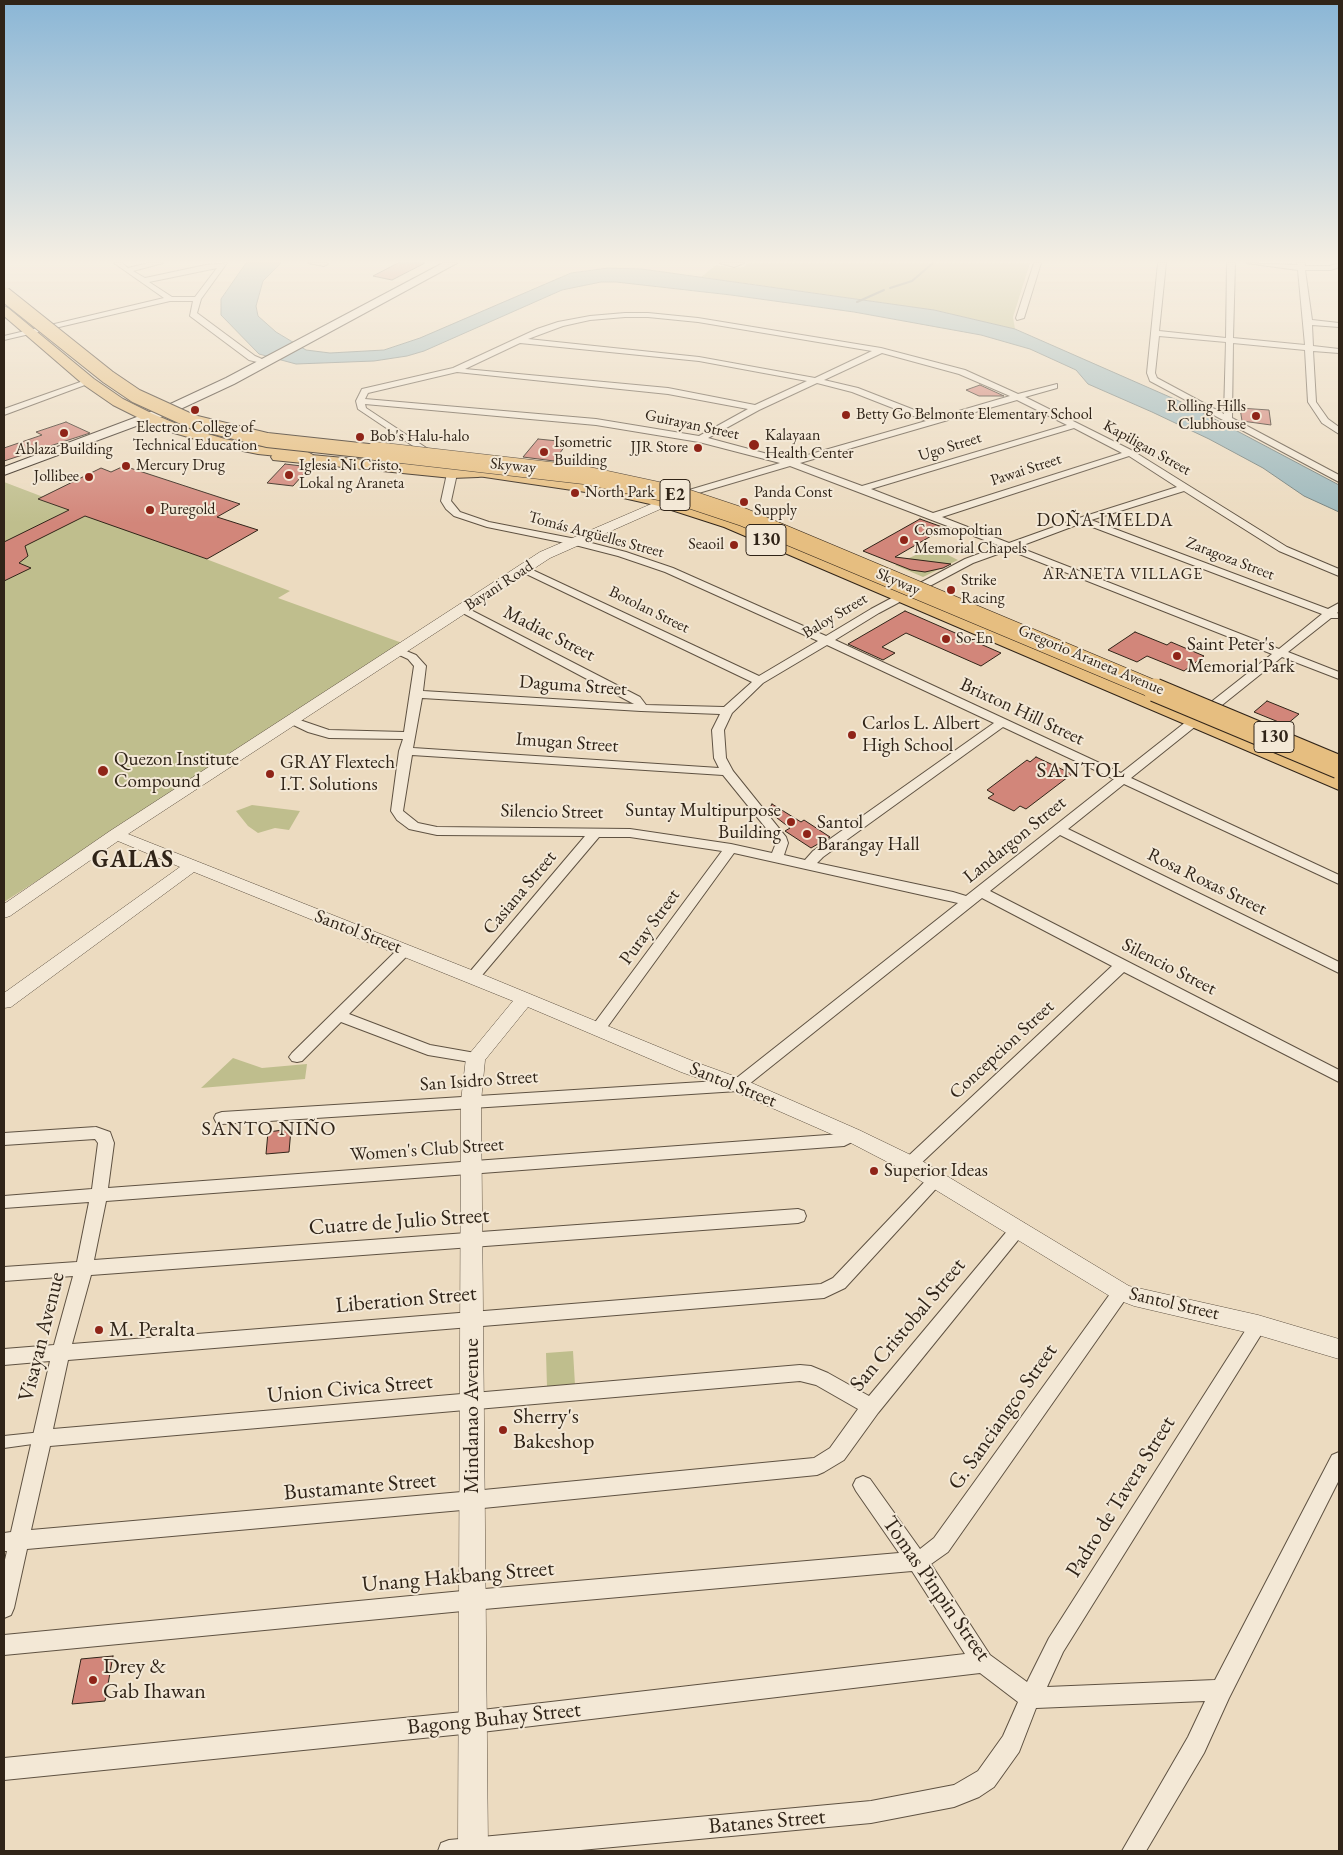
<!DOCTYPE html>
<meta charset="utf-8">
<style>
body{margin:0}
#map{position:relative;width:1343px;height:1855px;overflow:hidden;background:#ecdbc0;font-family:"EB Garamond",serif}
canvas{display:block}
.frame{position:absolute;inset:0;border:5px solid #302418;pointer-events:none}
</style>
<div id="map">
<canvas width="1343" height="1855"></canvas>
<div class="frame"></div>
</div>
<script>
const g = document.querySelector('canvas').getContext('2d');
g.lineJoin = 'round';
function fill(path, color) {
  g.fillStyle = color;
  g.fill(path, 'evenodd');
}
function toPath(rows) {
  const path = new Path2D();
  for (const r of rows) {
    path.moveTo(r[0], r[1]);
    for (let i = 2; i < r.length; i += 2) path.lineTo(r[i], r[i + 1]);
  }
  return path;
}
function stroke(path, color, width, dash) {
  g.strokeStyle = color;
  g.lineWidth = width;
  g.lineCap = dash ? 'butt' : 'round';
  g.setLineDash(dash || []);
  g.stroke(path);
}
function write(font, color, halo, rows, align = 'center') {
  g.font = font + ' "EB Garamond",serif';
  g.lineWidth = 4;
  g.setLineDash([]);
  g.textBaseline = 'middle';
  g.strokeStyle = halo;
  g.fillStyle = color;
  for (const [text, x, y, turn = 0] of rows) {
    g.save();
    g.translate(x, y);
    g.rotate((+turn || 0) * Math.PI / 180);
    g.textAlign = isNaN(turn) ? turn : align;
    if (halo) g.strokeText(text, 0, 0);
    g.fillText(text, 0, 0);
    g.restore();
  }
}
fill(toPath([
 [748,263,1030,263,1013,317,1015,329,934,310,701,277,716,265,731,268,744,267],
 [4,482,290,591,278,598,405,644,4,902],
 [932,547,958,560,923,577,895,565],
 [252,805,300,811,289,830,275,828,258,833,248,826,236,811],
 [233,1058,262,1068,307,1064,305,1079,201,1088],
 [573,1351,575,1385,547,1387,546,1353]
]), '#bfbe8d');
const water = toPath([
 [246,263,281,263,263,281,256,306,258,316,276,332,306,350,330,353,384,350,420,338,571,273,608,268,642,269,934,310,1015,329,1188,405,1339,485,1339,512,1304,496,1263,468,1209,439,1152,412,1088,384,1076,370,1030,349,981,335,854,312,731,295,616,282,601,282,562,290,424,351,407,356,374,361,296,364,259,354,221,315,221,299,246,263]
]);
fill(water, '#9db8bc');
stroke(water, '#717d7a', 1);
stroke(toPath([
 [890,288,912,281,933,263],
 [857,302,884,290]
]), '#717d7a', 2);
const building = toPath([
 [398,263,425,263,392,280,373,276,398,263],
 [980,385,1004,396,979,396,966,390,980,385],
 [1240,408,1269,410,1271,425,1242,421,1240,408],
 [66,422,90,433,4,461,4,448,42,435,36,432,66,422],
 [538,439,568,442,554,461,523,457,538,439],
 [285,464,310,467,293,486,267,483,285,464],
 [124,466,240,504,217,517,258,530,207,559,85,516,25,546,28,556,19,563,31,568,4,581,4,542,69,510,38,499,101,468,111,472,124,466],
 [920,519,945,528,895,557,951,564,943,568,925,572,911,570,863,551,920,519],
 [905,611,1001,653,981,666,906,633,882,647,895,653,883,660,848,644,905,611],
 [1135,632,1167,645,1171,642,1204,656,1184,671,1147,656,1137,662,1108,650,1135,632],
 [1267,701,1299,714,1286,725,1254,712,1267,701],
 [1036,757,1072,774,1026,809,1020,806,1014,811,988,798,994,794,987,790,1027,760,1030,762,1036,757],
 [772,804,801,822,804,820,830,837,811,848,785,831,790,828,768,811,772,804],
 [291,1129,289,1152,266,1154,268,1132,291,1129],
 [113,1656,105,1701,72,1704,81,1659,113,1656]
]);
fill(building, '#d2867a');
stroke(building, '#302418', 1);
const pedestrian = toPath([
 [42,1432,47,1434,49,1438,47,1442,4,1448,4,1436,42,1432]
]);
const minor = toPath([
 [114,263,122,263,128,268,148,263,163,263,133,271,145,278,206,265,227,263,201,299,197,313,255,356,269,362,265,364,249,360,190,316,193,301,170,301,4,340,4,336,164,298,114,263],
 [217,268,195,297,172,297,149,282,217,268],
 [308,263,327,263,328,264,324,266,308,263],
 [720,263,744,263,734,267,720,263],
 [1034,263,1041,263,1024,318,1017,320,1016,318,1034,263],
 [1158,263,1166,263,1159,331,1226,338,1227,263,1235,263,1233,338,1305,345,1298,270,1246,263,1298,265,1297,263,1305,263,1305,266,1330,266,1339,263,1339,267,1331,270,1305,270,1312,320,1339,323,1339,327,1312,325,1313,346,1339,349,1339,353,1313,351,1316,402,1328,419,1339,427,1339,434,1322,423,1308,402,1305,350,1233,343,1232,418,1339,475,1339,482,1150,381,1147,373,1158,263],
 [1159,336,1226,342,1224,414,1157,378,1155,373,1159,336],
 [625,313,648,313,698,318,881,348,965,370,1018,394,1057,384,1057,388,1025,397,1133,451,1287,547,1339,569,1339,576,1279,551,1184,491,1091,520,1328,609,1339,603,1339,611,1337,613,1339,614,1339,618,1331,618,1288,652,1339,672,1339,679,1282,657,1131,778,1339,875,1339,884,1124,784,1068,829,1339,962,1339,973,1060,835,990,891,1339,1070,1339,1082,1124,972,916,1168,910,1170,904,1168,902,1164,904,1160,1112,966,982,898,743,1089,738,1091,222,1124,216,1122,214,1118,216,1114,222,1112,734,1080,958,903,734,853,603,1033,598,1034,593,1033,591,1029,593,1025,722,851,630,837,599,837,478,980,468,980,466,977,468,974,585,836,437,835,409,829,397,820,391,811,399,751,403,739,329,738,308,732,285,721,291,717,329,730,404,732,414,666,408,659,395,653,394,651,399,648,416,655,426,666,423,691,634,704,459,611,458,609,463,606,640,697,646,705,724,707,752,682,520,571,519,569,524,566,759,676,818,641,665,572,618,556,575,545,487,527,454,516,446,509,441,501,448,469,453,466,458,469,451,501,460,512,489,522,576,539,626,552,673,568,826,636,871,609,965,559,1000,546,790,466,685,497,679,497,679,493,780,463,699,442,596,425,365,404,366,408,434,453,436,455,431,458,358,409,356,401,362,389,453,368,537,329,558,322,590,316,625,313],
 [625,317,648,317,698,322,872,351,815,378,699,357,528,339,563,326,590,320,625,317],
 [520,343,699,361,807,381,755,405,668,388,465,369,520,343],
 [882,353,959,374,1010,396,935,418,858,388,824,380,882,353],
 [457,372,668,394,748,409,699,436,596,419,365,399,368,393,457,372],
 [817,383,852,392,926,421,790,460,708,438,759,410,817,383],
 [1017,400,1067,425,862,486,800,463,1017,400],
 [1074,428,1122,453,933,513,871,489,1074,428],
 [1129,456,1177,487,1079,518,1009,543,942,517,1129,456],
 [1082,523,1322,614,1279,649,1018,547,1082,523],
 [1009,550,1272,654,1121,773,835,640,879,613,973,563,1009,550],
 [827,645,994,723,813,851,805,860,784,855,788,843,786,837,733,771,726,758,724,730,732,713,763,683,827,645],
 [422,698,641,711,720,714,712,730,714,758,719,768,413,748,422,698],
 [1003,727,1114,779,966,896,953,892,817,863,823,857,1003,727],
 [412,755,723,775,774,838,776,843,772,853,731,844,630,829,437,827,418,823,403,811,412,755],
 [86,380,93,382,4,415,4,409,86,380],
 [405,945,410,947,412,950,410,953,349,1014,430,1045,481,1054,484,1058,481,1062,476,1063,428,1055,341,1022,302,1061,297,1062,292,1061,289,1057,292,1053,400,947,405,945],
 [96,1127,110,1132,114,1143,108,1188,841,1134,852,1129,858,1131,860,1135,858,1139,844,1146,106,1201,94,1260,798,1209,804,1211,806,1216,804,1221,798,1223,91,1275,72,1344,821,1284,833,1278,930,1176,936,1174,942,1176,944,1180,845,1288,824,1298,68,1360,53,1429,800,1365,811,1366,828,1373,869,1396,1013,1224,1019,1222,1025,1224,1027,1229,878,1413,844,1460,824,1472,817,1475,473,1509,27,1549,14,1608,11,1615,4,1618,4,1564,7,1551,4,1551,4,1533,11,1532,50,1361,4,1365,4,1349,54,1345,73,1276,4,1281,4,1267,77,1262,89,1202,4,1208,4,1196,92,1189,98,1143,95,1139,4,1145,4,1133,96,1127],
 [800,1381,816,1385,858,1409,830,1448,814,1458,473,1491,31,1530,50,1446,800,1381],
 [1121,1285,1127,1287,1130,1292,1127,1297,948,1552,931,1564,990,1655,1027,1682,1049,1638,1252,1320,1258,1318,1264,1320,1267,1325,1264,1330,1063,1652,1047,1687,1215,1680,1332,1455,1339,1452,1339,1480,1229,1698,1204,1753,1146,1851,1122,1851,1188,1737,1205,1701,1036,1708,1019,1752,994,1787,979,1797,954,1807,871,1823,570,1851,438,1851,441,1843,449,1840,871,1801,954,1785,978,1771,1003,1736,1018,1702,980,1673,473,1733,4,1780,4,1758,473,1711,965,1654,912,1571,473,1610,4,1655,4,1635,473,1590,899,1553,856,1491,853,1485,856,1479,863,1476,870,1479,920,1549,934,1538,1115,1287,1121,1285]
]);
const tertiary = toPath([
 [679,492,683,493,685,496,683,499,550,558,128,834,479,973,695,1062,745,1080,859,1130,917,1158,1129,1286,1258,1315,1339,1339,1339,1359,1258,1335,1134,1306,1113,1298,903,1170,845,1140,731,1090,681,1072,528,1007,485,1060,481,1101,488,1851,458,1851,461,1101,466,1058,513,1001,194,872,11,1007,4,1008,4,993,180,867,118,841,10,916,4,918,4,904,110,831,540,552,679,492]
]);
const secondary = toPath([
 [443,263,457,263,234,384,174,412,4,475,4,467,166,406,226,378,443,263]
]);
const primary = toPath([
 [4,306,8,308,94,379,123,399,153,414,184,427,225,439,258,446,306,451,313,455,306,459,258,454,223,447,174,433,143,420,113,405,84,385,4,316,4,306],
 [456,465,619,489,668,500,734,521,1339,777,1339,790,724,527,659,506,619,497,451,472,449,469,451,466,456,465]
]);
const motorway = toPath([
 [279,452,452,468,478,467,484,468,486,472,484,476,478,477,452,478,273,460,271,457,273,454,279,452]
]);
stroke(pedestrian, '#5f5242', 2);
stroke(minor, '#5f5242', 2);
stroke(tertiary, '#5f5242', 1);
stroke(secondary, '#302418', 2);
stroke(primary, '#302418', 2);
stroke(motorway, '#302418', 2);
fill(pedestrian, '#f3e8d6');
fill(minor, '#f3e8d6');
fill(tertiary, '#f3e8d6');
fill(secondary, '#f3e8d6');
fill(primary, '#e6be80');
fill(motorway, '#e6be80');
const motorwayBridgeFar2 = toPath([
 [4,294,108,377,136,396,193,422,267,440,387,453]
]);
const motorwayBridgeFar1 = toPath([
 [375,451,584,475,677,495,743,517,1158,691]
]);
const motorwayBridge = toPath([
 [1155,690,1339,767]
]);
stroke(motorwayBridgeFar2, '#302418', 16, []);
stroke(motorwayBridgeFar1, '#302418', 19, []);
stroke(motorwayBridge, '#302418', 25, []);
stroke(motorwayBridgeFar2, '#e6be80', 14);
stroke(motorwayBridgeFar1, '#e6be80', 18);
stroke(motorwayBridge, '#e6be80', 23);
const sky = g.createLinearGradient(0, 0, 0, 523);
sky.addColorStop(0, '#8ab6d6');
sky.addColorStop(0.5, '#f6efe3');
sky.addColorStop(1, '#f6efe300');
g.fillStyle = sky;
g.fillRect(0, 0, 1343, 523);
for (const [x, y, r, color] of [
 [195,410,5,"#8f2418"],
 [846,415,5,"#8f2418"],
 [1256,416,5,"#8f2418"],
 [64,433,5,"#8f2418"],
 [360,437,5,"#8f2418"],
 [754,445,6,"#8f2418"],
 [698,448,5,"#8f2418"],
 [544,452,5,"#8f2418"],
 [126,466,5,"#8f2418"],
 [289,475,5,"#8f2418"],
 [89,477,5,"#8f2418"],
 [575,493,5,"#8f2418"],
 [744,502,5,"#8f2418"],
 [150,510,5,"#8f2418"],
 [904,540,5,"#8f2418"],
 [734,545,5,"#8f2418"],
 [951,590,5,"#8f2418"],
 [946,639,5,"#8f2418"],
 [1177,656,5,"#8f2418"],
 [852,735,5,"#8f2418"],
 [103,771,6,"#8f2418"],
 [270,774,5,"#8f2418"],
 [791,822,5,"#8f2418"],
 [807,834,5,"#8f2418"],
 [874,1171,5,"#8f2418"],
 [99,1330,5,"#8f2418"],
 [503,1430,5,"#8f2418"],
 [93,1680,5,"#8f2418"]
]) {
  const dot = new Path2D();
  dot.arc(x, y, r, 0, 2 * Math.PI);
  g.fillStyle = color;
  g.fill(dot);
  stroke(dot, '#f3e8d6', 2);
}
write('16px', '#302418', '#f3e8d6', [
 ["Rolling Hills",1246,407,"right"],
 ["Clubhouse",1246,425,"right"],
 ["Betty Go Belmonte Elementary School",856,415],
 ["Electron College of",195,428,"center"],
 ["Technical Education",195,446,"center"],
 ["Kalayaan",765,436],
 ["Health Center",765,454],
 ["Bob's Halu-halo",370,437],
 ["Isometric",554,443],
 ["Building",554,461],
 ["JJR Store",688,448,"right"],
 ["Ablaza Building",64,450,"center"],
 ["Mercury Drug",136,466],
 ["Iglesia Ni Cristo,",299,466],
 ["Lokal ng Araneta",299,484],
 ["Jollibee",79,477,"right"],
 ["North Park",585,493],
 ["Panda Const",754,493],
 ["Supply",754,511],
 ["Puregold",160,510],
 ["Cosmopoltian",914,531],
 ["Memorial Chapels",914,549],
 ["Seaoil",724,545,"right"],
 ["Strike",961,581],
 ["Racing",961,599],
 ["So-En",956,639]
], 'left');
write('16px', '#302418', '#f3e8d6', [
 ["Guirayan Street",692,425,12],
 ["Ugo Street",950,447,-17],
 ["Kapiligan Street",1147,448,29],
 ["Skyway",513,466,6],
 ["Pawai Street",1026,470,-18],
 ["Tomás Argüelles Street",596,535,15],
 ["Zaragoza Street",1230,559,21],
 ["Skyway",898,582,23],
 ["Bayani Road",499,586,-33],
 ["Botolan Street",649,610,26],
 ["Baloy Street",835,616,-31],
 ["Gregorio Araneta Avenue",1091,660,23]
]);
g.letterSpacing = '1px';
write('16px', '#302418', '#f3e8d6', [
 ["ARANETA VILLAGE",1123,575]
]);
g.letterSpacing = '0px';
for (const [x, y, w] of [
 [675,495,30],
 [766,540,40],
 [1274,737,40]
]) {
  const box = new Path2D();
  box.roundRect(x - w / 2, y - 15.5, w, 31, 4);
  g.fillStyle = '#f3e8d6';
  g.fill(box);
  stroke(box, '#302418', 1);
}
write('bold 18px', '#302418', null, [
 ["E2",675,495],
 ["130",766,540],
 ["130",1274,737]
]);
g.letterSpacing = '1px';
write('18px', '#302418', '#f3e8d6', [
 ["DOÑA IMELDA",1105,521]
]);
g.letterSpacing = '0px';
write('19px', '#302418', '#f3e8d6', [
 ["Madiac Street",549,634,27],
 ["Daguma Street",573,686,4],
 ["Brixton Hill Street",1022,712,25],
 ["Imugan Street",567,743,4],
 ["Silencio Street",552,812,1],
 ["Landargon Street",1015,840,-39],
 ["Rosa Roxas Street",1207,882,26],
 ["Casiana Street",520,893,-50],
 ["Puray Street",650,927,-54],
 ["Santol Street",358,932,21],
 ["Silencio Street",1169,967,27],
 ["Concepcion Street",1002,1050,-43],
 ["San Isidro Street",479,1081,-4],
 ["Santol Street",733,1085,22],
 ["Women's Club Street",427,1150,-4],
 ["Santol Street",1174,1304,13]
]);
write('19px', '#302418', '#f3e8d6', [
 ["Saint Peter's",1187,645],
 ["Memorial Park",1187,667],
 ["Carlos L. Albert",862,724],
 ["High School",862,746],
 ["Quezon Institute",114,760],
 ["Compound",114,782],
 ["GRAY Flextech",280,763],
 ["I.T. Solutions",280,785],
 ["Suntay Multipurpose",781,811,"right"],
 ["Building",781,833,"right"],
 ["Santol",817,823],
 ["Barangay Hall",817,845],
 ["Superior Ideas",884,1171]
], 'left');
g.letterSpacing = '1px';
write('20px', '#302418', '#f3e8d6', [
 ["SANTO NIÑO",269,1130]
]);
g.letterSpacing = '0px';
g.letterSpacing = '1px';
write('21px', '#302418', '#f3e8d6', [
 ["SANTOL",1081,771]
]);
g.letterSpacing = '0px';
write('22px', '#302418', '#f3e8d6', [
 ["Cuatre de Julio Street",399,1222,-4],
 ["Liberation Street",406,1300,-5],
 ["San Cristobal Street",908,1325,-50],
 ["Visayan Avenue",42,1337,-76],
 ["Union Civica Street",350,1389,-5],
 ["Mindanao Avenue",472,1416,-90],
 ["G. Sanciangco Street",1003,1417,-55],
 ["Bustamante Street",360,1487,-5],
 ["Padro de Tavera Street",1121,1497,-58],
 ["Unang Hakbang Street",458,1577,-5],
 ["Tomas Pinpin Street",936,1589,55],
 ["Bagong Buhay Street",494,1719,-6],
 ["Batanes Street",767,1822,-5]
]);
write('22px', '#302418', '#f3e8d6', [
 ["M. Peralta",109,1330],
 ["Sherry's",513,1417],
 ["Bakeshop",513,1442],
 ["Drey &",103,1667],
 ["Gab Ihawan",103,1692]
], 'left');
g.letterSpacing = '1px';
write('bold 24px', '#302418', '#f3e8d6', [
 ["GALAS",133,860]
]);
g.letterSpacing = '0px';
</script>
